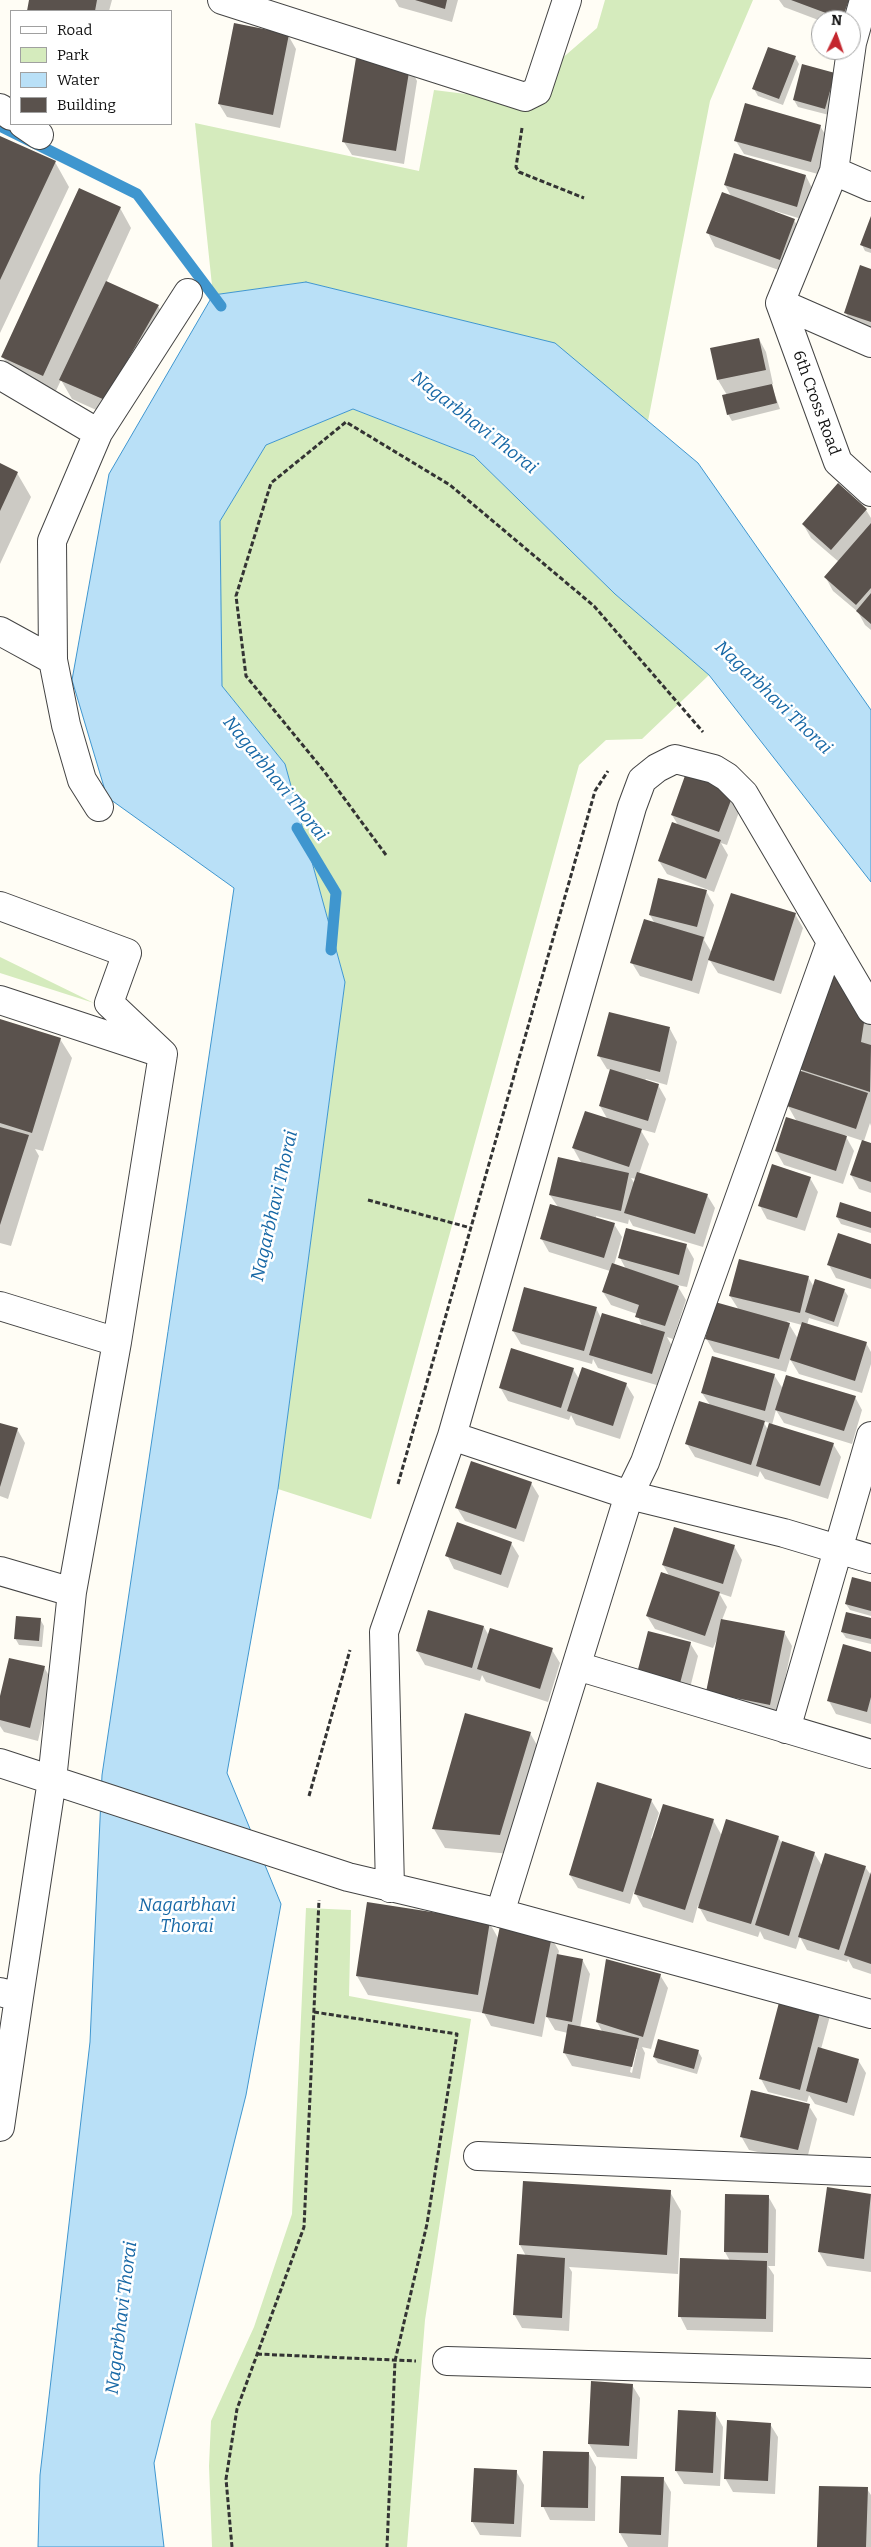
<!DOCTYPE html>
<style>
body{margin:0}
#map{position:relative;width:871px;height:2547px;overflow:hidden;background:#fffdf5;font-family:Bitter,serif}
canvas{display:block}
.legend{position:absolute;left:10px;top:10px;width:162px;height:115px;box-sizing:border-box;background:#fff;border:1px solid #a0a0a0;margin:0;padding:6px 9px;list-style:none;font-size:15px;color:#111}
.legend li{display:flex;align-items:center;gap:10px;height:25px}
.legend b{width:25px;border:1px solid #a0a0a0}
.north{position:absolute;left:811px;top:10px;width:50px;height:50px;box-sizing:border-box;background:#fff;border:1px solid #a0a0a0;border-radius:50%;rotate:3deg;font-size:14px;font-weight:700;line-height:20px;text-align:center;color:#111}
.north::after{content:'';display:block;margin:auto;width:18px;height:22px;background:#c4262e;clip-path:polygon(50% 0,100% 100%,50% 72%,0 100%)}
</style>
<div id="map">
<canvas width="871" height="2547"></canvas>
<ul class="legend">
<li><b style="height:6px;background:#fff"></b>Road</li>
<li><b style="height:14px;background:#d5ebbd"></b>Park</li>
<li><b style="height:14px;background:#b9e0f7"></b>Water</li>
<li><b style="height:14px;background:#5a524d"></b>Building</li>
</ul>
<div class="north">N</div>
</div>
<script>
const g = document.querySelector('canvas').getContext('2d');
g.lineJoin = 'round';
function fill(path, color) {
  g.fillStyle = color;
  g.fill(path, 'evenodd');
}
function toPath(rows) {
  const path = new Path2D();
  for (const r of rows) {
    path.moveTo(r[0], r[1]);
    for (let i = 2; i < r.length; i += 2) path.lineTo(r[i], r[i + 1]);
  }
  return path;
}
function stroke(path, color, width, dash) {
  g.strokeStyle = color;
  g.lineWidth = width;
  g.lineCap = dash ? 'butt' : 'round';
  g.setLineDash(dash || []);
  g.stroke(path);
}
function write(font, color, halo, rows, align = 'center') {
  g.font = font + ' Bitter,serif';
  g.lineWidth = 5;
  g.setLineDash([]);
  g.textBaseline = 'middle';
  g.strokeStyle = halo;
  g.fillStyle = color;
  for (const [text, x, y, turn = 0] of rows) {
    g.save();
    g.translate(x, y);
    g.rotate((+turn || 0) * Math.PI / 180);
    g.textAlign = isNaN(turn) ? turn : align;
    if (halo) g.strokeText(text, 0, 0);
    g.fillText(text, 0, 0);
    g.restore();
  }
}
fill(toPath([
 [605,0,753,0,710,101,648,421,554,343,306,282,213,295,195,123,419,171,434,90,514,100,597,28],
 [353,409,474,456,615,594,709,675,642,739,606,740,579,765,371,1519,278,1489,345,982,285,764,222,686,220,521,266,445],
 [0,957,94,1003,0,973],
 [306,1908,351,1910,349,1996,471,2019,425,2320,407,2547,212,2547,209,2466,211,2421,254,2327,292,2214]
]), '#d5ebbd');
const water = toPath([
 [306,282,555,343,698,463,871,710,871,882,709,675,615,594,474,456,353,409,266,445,220,521,222,686,285,764,345,982,278,1489,227,1773,281,1904,246,2095,154,2463,164,2547,38,2547,40,2475,90,2042,102,1775,234,888,107,797,72,680,109,474,213,295,306,282]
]);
fill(water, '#b9e0f7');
stroke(water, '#3f96cf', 1);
fill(toPath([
 [30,0,112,0,109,11,28,11],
 [395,0,458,0,452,22,399,7],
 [779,0,861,0,851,20,821,21,784,7],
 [288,35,296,49,280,128,227,117,219,104],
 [795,57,799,64,783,105,758,96,754,89],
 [410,67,417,81,404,164,352,155,344,142],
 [834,74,829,115,798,107,794,100],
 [820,126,828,139,818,174,744,154,736,141],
 [0,137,55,162,69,187,0,333],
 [806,176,813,190,805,220,775,211,774,213,794,220,802,234,787,273,715,247,708,233,732,198,725,185],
 [120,208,131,228,106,283,158,306,169,325,116,419,72,399,61,380,54,395,14,376,3,357],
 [871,219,871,253,865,251,862,245],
 [871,270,871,333,853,327,846,313],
 [759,339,766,352,773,384,771,384,780,409,732,421,728,414,727,395,718,380],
 [0,465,17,473,31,497,0,564],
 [838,485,866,510,871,518,871,630,865,625,858,612,833,591,826,578,839,562,811,538,803,524],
 [688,771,743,801,727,845,721,843,728,855,714,892,667,874,659,861,678,825,672,815],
 [706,891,714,905,704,940,712,953,795,914,803,928,781,994,718,973,709,959,699,994,640,976,632,963,655,924,650,915],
 [833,970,871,1021,871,1126,870,1123,864,1141,871,1144,871,1193,859,1189,851,1175,863,1141,845,1135,854,1151,843,1184,784,1165,776,1151,797,1122,788,1106,803,1073,801,1069],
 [0,1020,60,1039,72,1058,43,1151,35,1149,39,1156,11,1246,0,1243],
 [670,1029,677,1042,667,1085,646,1079,645,1081,658,1085,666,1099,655,1133,640,1129,649,1144,639,1174,707,1195,715,1208,703,1247,633,1226,629,1219,628,1224,596,1216,596,1218,614,1224,622,1237,614,1265,626,1269,620,1258,686,1245,694,1259,687,1287,677,1285,686,1300,673,1339,667,1337,672,1346,660,1386,598,1368,593,1359,592,1364,521,1344,513,1331,596,1308,601,1318,642,1326,637,1314,611,1305,603,1292,610,1271,549,1252,541,1238,558,1207,550,1195,582,1164,573,1148,608,1120,600,1106,611,1070,607,1069,599,1056],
 [631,1178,636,1179,635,1184],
 [810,1178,818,1192,805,1231,767,1219,760,1206],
 [871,1213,871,1233,841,1224,837,1217],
 [871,1245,871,1289,836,1278,829,1265],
 [808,1277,814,1287,844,1290,848,1296,838,1327,809,1318,807,1325,866,1343,871,1352,871,1364,862,1393,799,1374,790,1359,786,1372,714,1352,706,1338,739,1310,730,1296],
 [787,1321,802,1325,798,1339],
 [573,1369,579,1379,626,1384,634,1397,620,1439,576,1425,571,1415,569,1420,508,1401,500,1387],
 [774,1375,783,1389,855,1397,862,1410,852,1444,784,1423,776,1410,772,1425,833,1444,841,1457,828,1499,765,1479,760,1471,758,1477,695,1457,687,1444,710,1405,702,1393],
 [763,1421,770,1423,768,1430],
 [0,1424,17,1429,25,1443,8,1499,0,1496],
 [531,1483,539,1496,524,1542,465,1521,457,1508],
 [511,1543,519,1556,508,1588,454,1569,447,1555],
 [734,1546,742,1560,731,1597,719,1593,727,1607,722,1620,784,1632,792,1646,777,1717,716,1705,720,1633,713,1648,655,1629,647,1616,670,1577,663,1565],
 [871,1583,871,1616,850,1610,846,1604],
 [40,1619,44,1626,42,1647,19,1645,15,1638],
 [871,1619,871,1644,846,1638,842,1632],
 [484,1627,489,1636,552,1650,560,1663,548,1702,486,1682,482,1675,480,1681,425,1665,417,1651],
 [690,1643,698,1656,687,1700,645,1690],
 [871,1653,871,1724,836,1714,829,1701],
 [44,1667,52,1681,38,1741,4,1732,0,1726,0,1702],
 [530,1733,541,1752,511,1854,445,1848,434,1829],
 [651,1800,659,1813,651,1838,653,1839,713,1820,722,1836,778,1837,782,1844,814,1853,822,1866,865,1867,871,1875,871,1974,853,1968,848,1959,847,1962,807,1950,800,1937,796,1949,764,1939,760,1931,758,1937,707,1921,698,1905,693,1923,643,1907,634,1891,630,1904,578,1888,570,1875],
 [489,1922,498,1938,551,1937,559,1951,558,1956,583,1961,590,1974,580,2028,603,2033,597,2022,660,1975,668,1988,651,2049,642,2047,645,2053,640,2079,572,2066,564,2052,568,2033,555,2030,546,2015,542,2037,491,2026,484,2013,368,1995,357,1976],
 [635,2049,637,2049,632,2073,630,2072],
 [783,1992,830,2016,821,2049,858,2060,866,2073,854,2116,815,2104,809,2095,807,2102,768,2092,761,2079],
 [698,2051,702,2058,697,2074,658,2063,654,2057],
 [809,2106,817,2119,806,2163,749,2150,741,2136],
 [828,2189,871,2195,871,2272,827,2266,819,2252],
 [670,2192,681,2211,678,2274,569,2267,572,2272,569,2331,522,2328,514,2314,526,2256,520,2245],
 [768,2196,776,2210,775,2266,768,2266,774,2275,773,2332,687,2330,680,2316,730,2261,725,2252],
 [632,2385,640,2398,637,2459,597,2457,589,2444],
 [715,2413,723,2427,720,2486,684,2484,676,2471],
 [770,2424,778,2437,775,2494,733,2492,725,2478],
 [589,2454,596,2467,595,2521,550,2520,543,2506],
 [516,2471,524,2485,521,2537,480,2535,472,2521],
 [623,2477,663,2478,671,2492,668,2547,628,2547,620,2533],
 [867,2489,871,2495,871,2547,819,2547]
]), '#0003');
stroke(toPath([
 [0,126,137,194,221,306],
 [297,828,336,893,331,950]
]), '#3f96cf', 11);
fill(toPath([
 [29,0,97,0,95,11,27,11],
 [415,0,447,0,445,9],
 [791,0,849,0,842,19],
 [234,23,289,34,273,115,218,104],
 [768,47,796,56,779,99,752,89],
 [356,58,410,66,396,151,342,142],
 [802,64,835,73,825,109,793,100],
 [745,103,821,125,811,162,734,141],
 [0,136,56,161,0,280],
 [734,153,806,175,797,207,724,185],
 [79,188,121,207,43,376,1,357],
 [722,192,795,219,780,260,706,233],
 [871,216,871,249,860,245],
 [860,265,871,269,871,322,844,313],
 [106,281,159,305,105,400,59,380],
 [759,338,766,370,717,380,710,348],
 [772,384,777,403,727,415,722,395],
 [0,463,18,472,0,511],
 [838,483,867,509,831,550,802,524],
 [871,523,871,588,856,605,824,577],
 [871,593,871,624,856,611],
 [687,770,736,787,719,832,671,815],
 [672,822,721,840,706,879,658,861],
 [658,878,707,890,697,927,649,915],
 [731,893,796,913,774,981,708,960],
 [644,919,704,937,692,981,630,963],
 [833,967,866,1010,861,1042,871,1045,870,1092,799,1069],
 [609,1012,670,1027,660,1072,597,1056],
 [0,1019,61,1038,32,1133,0,1123],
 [610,1069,659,1084,648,1121,599,1106],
 [798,1070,868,1093,856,1129,787,1106],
 [585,1111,642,1129,629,1167,572,1148],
 [786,1117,847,1136,836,1171,775,1151],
 [0,1127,29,1135,0,1225],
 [862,1140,871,1143,871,1182,850,1175],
 [558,1157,629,1173,621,1211,549,1195],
 [772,1164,811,1177,797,1218,758,1206],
 [637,1172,708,1194,695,1234,624,1213],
 [840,1202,871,1212,871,1228,836,1217],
 [550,1204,615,1223,604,1258,540,1239],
 [626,1228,687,1244,679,1275,618,1258],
 [838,1233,871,1244,871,1279,827,1265],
 [739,1259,809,1276,800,1313,729,1296],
 [612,1263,679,1286,665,1326,635,1317,639,1305,602,1292],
 [815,1279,845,1289,834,1322,805,1312],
 [524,1287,597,1307,584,1351,512,1331],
 [715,1302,790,1323,779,1359,705,1339],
 [602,1313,665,1332,652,1374,589,1355],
 [802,1322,867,1342,855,1381,790,1360],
 [511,1348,574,1368,561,1408,499,1388],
 [712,1356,775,1374,765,1411,701,1393],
 [582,1367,627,1383,613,1426,567,1411],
 [786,1375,856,1396,844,1431,775,1410],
 [699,1401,765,1421,751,1465,685,1444],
 [0,1423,18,1428,0,1487],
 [769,1423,834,1443,820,1486,756,1466],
 [471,1461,532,1482,516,1529,455,1508],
 [457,1522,512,1542,501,1575,445,1556],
 [674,1527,735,1545,723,1584,662,1565],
 [661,1572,720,1592,705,1636,646,1616],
 [852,1577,871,1582,871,1611,845,1604],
 [428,1610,484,1626,472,1668,416,1651],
 [846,1612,871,1618,871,1639,841,1632],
 [16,1616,41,1618,39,1641,14,1639],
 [721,1619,785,1631,770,1705,706,1692],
 [490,1628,553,1648,540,1689,477,1669],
 [648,1631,691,1642,679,1687,636,1677],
 [843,1644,871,1652,871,1697,867,1712,827,1701],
 [9,1658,45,1666,30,1728,0,1720,0,1696],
 [465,1713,531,1732,500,1835,432,1829],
 [597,1782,652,1799,623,1892,569,1875],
 [663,1804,714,1819,685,1910,634,1894],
 [726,1819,779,1836,751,1924,698,1908],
 [782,1841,815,1852,789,1936,755,1925],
 [825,1853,866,1866,839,1950,798,1937],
 [871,1872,871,1964,844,1955],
 [367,1902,490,1921,478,1995,356,1976],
 [500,1926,552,1936,534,2024,482,2013],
 [557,1954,583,1959,572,2022,546,2017],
 [606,1959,661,1974,643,2037,596,2022],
 [782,1991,823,2001,800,2090,759,2079],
 [568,2024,639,2038,632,2067,563,2053],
 [658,2039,699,2050,694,2069,653,2057],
 [818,2047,859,2059,847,2103,806,2091],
 [751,2090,810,2104,798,2150,740,2137],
 [523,2181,671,2190,667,2255,519,2245],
 [827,2187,871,2194,864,2259,818,2252],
 [725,2194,769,2195,768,2253,724,2252],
 [517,2254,565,2258,562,2318,513,2315],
 [680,2258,767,2261,766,2319,678,2317],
 [591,2381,633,2384,629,2446,588,2444],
 [678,2410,716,2412,713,2473,675,2471],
 [727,2420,771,2423,768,2481,724,2479],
 [543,2451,589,2452,588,2508,541,2507],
 [474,2468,517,2470,514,2524,471,2522],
 [621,2476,664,2477,661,2535,619,2533],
 [819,2486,868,2487,866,2547,817,2547]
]), '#5a524d');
const minor = toPath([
 [222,0,525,97,537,91,567,0],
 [0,108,11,116],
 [23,124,39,135],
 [834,171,871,187],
 [780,303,834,171,852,43,864,0],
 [780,303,838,462,871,492],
 [780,303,871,343],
 [0,375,98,433],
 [0,631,53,660],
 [99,807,82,780,66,725,53,660,52,541,98,433,188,293],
 [0,906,127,953,109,1003,163,1054],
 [0,1000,155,1051],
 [0,1306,117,1342,72,1592,52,1780,19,1997],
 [117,1342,163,1054],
 [452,1436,629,1495,784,1533,871,1559],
 [0,1571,72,1592],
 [577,1666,871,1754],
 [786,1729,871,1436],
 [0,1763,348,1877,500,1913,871,2014],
 [390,1888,384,1632,452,1436,632,807,642,780,657,768,675,759,714,769,727,777,744,794,871,1010],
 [500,1913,629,1495,645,1462,831,942],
 [0,1992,19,1997,0,2127],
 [478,2156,871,2172],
 [447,2361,871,2373]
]);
stroke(minor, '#444', 30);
stroke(toPath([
 [522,128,516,167,519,172,584,198],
 [386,855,324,771,246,676,236,596,271,483,346,422,450,485,594,606,703,732],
 [368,1200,471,1228],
 [398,1484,595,791,608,771],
 [309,1796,350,1650],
 [314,2012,457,2034,427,2224,395,2361,387,2547],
 [257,2354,416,2361],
 [232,2547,226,2479,237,2409,304,2227,319,1900]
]), '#333', 3, [5, 2.5]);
stroke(minor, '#fff', 28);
write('16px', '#111', '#fff', [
 ["6th Cross Road",816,403,70]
]);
write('italic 18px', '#1768a6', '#fff', [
 ["Nagarbhavi Thorai",474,423,38],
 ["Nagarbhavi Thorai",773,698,44],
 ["Nagarbhavi Thorai",275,779,51],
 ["Nagarbhavi Thorai",275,1206,-77],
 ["Nagarbhavi",187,1906],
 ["Thorai",187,1927],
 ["Nagarbhavi Thorai",122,2318,-83]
]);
</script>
